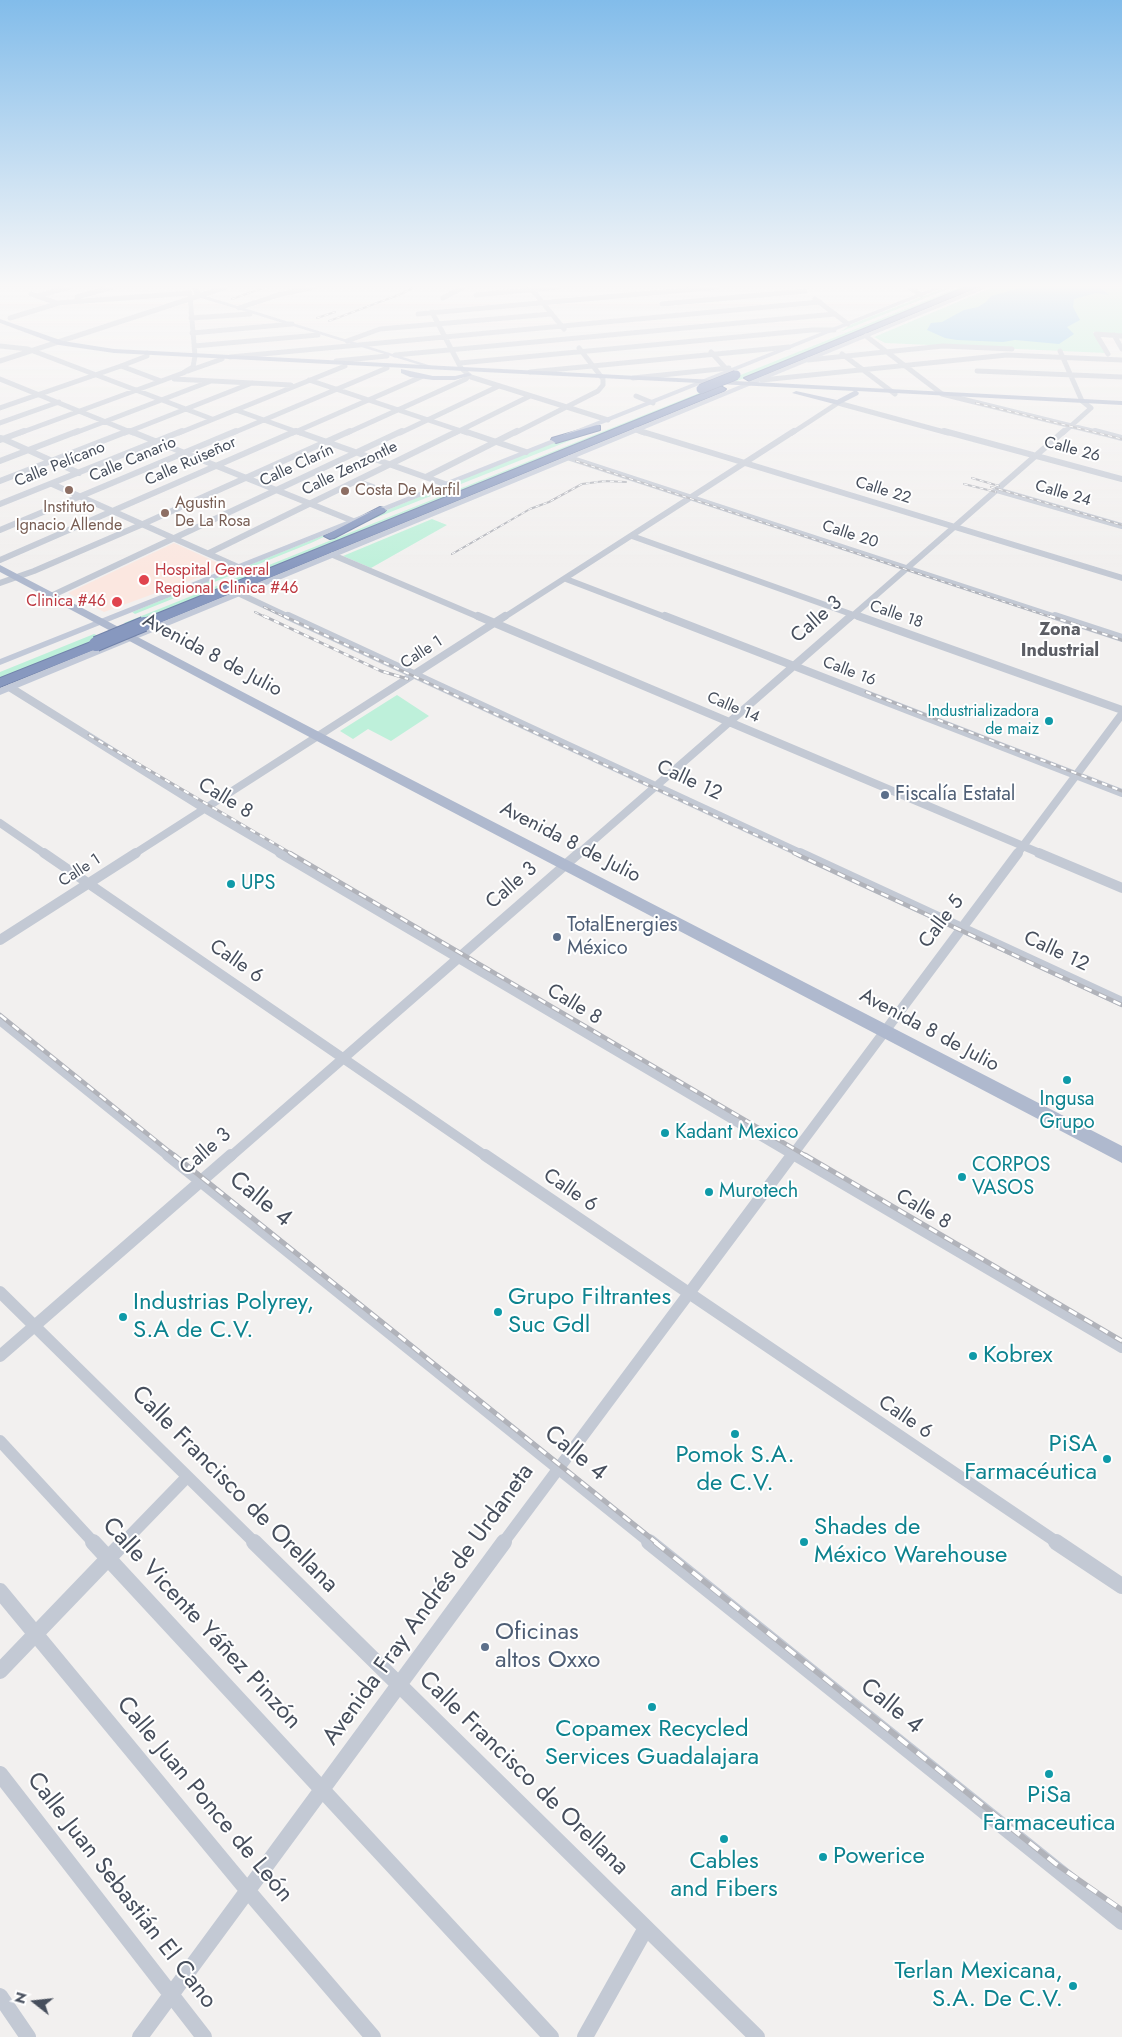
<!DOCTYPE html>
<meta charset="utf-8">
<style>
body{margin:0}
#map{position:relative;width:1122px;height:2037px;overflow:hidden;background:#f2f0ef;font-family:Jost,sans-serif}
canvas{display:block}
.north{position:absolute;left:10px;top:1977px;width:50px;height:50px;-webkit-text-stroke:4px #fff;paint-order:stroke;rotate:286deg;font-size:14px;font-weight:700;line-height:20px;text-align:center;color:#474f5d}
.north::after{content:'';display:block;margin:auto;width:18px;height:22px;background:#474f5d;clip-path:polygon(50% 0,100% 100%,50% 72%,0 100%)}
</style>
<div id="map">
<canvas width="1122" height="2037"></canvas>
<div class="north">N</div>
</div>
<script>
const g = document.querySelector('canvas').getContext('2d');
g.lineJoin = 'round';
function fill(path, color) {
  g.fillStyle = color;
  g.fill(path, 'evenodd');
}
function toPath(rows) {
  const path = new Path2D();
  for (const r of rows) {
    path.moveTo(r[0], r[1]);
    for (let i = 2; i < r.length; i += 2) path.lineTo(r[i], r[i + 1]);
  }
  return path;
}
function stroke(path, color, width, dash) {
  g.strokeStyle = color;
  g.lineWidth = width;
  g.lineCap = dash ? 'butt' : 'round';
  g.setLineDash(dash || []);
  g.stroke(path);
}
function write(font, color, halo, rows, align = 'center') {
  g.font = font + ' Jost,sans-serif';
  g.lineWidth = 4;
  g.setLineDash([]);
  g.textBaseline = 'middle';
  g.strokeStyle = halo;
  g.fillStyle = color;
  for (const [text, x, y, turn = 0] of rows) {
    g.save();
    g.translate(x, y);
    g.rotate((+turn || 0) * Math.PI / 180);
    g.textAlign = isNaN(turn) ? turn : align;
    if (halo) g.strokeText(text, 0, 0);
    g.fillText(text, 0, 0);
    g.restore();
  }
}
fill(toPath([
 [174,543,227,567,104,612,68,593]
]), '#fbe7e0');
fill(toPath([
 [947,287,953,287,840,332,852,324],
 [960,287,970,287,737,381,728,380],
 [993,287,1122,287,1122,335,1093,332,1105,353,885,343,874,337],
 [714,387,723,387,132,626,124,623],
 [599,429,343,531,382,512,558,440],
 [432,519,447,525,371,568,343,556],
 [349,525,311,543,135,614,132,612],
 [94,634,103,638,0,680,0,672],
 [397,695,429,716,391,741,368,729,353,739,340,731]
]), '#bef0da');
fill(toPath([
 [1023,287,1099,287,1109,295,1096,293,1074,299,1073,307,1080,320,1067,327,1074,334,1059,344,1015,340,1003,342,957,340,945,338,927,330,931,323,942,322,964,310,978,307,986,302,991,296]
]), '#8ac7ed');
const highway = toPath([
 [966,287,977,287,752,380,749,381,744,378,966,287],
 [721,386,726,389,724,391,149,627,144,628,138,624,139,621,721,386],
 [597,425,600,426,600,430,556,443,551,440,552,438,597,425],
 [380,507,384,508,386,510,384,512,334,538,330,539,324,536,380,507],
 [96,640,103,644,101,647,0,687,0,678,96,640]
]);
stroke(highway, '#7283aa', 2);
stroke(toPath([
 [530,287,564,329],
 [909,287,921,295],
 [31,294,57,303,190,293],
 [476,295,558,287],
 [38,296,69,287],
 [77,297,112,287],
 [443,298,463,287],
 [815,299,848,324],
 [662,304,805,291],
 [239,308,278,295,313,287],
 [432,312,461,368,471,377,608,420],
 [418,314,718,287],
 [10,318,59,303],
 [191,318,250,314],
 [192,333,292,324],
 [1114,335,1122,349],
 [866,336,942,394,1100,433],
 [347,341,380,329,551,314],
 [0,346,28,349,212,419],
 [194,346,318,335],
 [1060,351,1082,401,1091,408,1063,433],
 [711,352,729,372],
 [842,354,895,394],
 [1108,354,1096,334,1122,336],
 [395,355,835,314],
 [230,357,820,302],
 [808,360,943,346,1012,349],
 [0,361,226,287],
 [336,361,387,356],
 [460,363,812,330,834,330],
 [121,366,161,381],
 [188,371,222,359],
 [977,371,1122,377],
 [530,372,789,347],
 [633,378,729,368],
 [0,379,133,433],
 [174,379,291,385],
 [309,380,467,433],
 [762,380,1007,355,1122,360],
 [636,396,653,403],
 [0,408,121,366,147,356,147,353],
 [236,410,300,433],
 [0,423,59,402],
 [636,430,644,433],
 [20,433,183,373,193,367,195,356,190,296],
 [75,433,211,381],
 [125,433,252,383],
 [179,433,345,366],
 [233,433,387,368],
 [293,433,421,377],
 [347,433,466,379,469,375],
 [400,433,499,386],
 [455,433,530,396],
 [515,433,598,391,603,385,603,379,579,348],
 [792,433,838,403,948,433]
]), '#c3c9d4', 5);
stroke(toPath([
 [130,431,353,521],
 [296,431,445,484],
 [464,431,526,452],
 [640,431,1122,578],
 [944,431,1122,479],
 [1095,431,1122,438],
 [1,438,79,473],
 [0,440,24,431],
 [570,458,1059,618],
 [0,461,78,431],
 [426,477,517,431],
 [0,481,128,431],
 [356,481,373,487],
 [52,484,238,567],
 [997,490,1122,526],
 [0,504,182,431],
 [0,530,236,431],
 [632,536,862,618],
 [209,553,458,431],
 [333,555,481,618],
 [0,560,296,431],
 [566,579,668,618],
 [0,583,34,571,143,524,350,431],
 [240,594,291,618],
 [53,595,402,431],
 [503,618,794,431],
 [850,618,1064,431]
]), '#c3c9d4', 6);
stroke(toPath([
 [288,616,802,854],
 [478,616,1042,854],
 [665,616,1122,793],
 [858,616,1122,710],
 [1055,616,1122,638],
 [11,688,205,809,282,854],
 [0,823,45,854],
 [134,854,505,616],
 [578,854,851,616],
 [1017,854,1122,714]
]), '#c3c9d4', 8);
stroke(toPath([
 [44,853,487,1157],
 [280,853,797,1157],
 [800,853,1122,1002],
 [1039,853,1122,888],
 [0,940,136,853],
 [0,1020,170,1157],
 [230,1157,579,853],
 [791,1157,1018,853]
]), '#c3c9d4', 10);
stroke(toPath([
 [168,1155,651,1543],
 [485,1155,1058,1543],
 [795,1155,1122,1347],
 [0,1292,255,1543],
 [0,1356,231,1155],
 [0,1441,94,1543],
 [123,1543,187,1477],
 [503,1543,792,1155]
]), '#c3c9d4', 12);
stroke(toPath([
 [93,1542,551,2037],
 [254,1542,757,2037],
 [649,1542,1122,1922],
 [1056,1542,1122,1586],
 [0,1591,248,1891,373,2037],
 [0,1671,124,1542],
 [0,1774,204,2037],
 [0,1996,28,2037],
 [140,2037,504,1542],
 [585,2037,646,1928]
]), '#c3c9d4', 16);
fill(toPath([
 [193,287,199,287,200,293,202,295,435,367,430,368,198,297,194,294,193,287],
 [935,287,944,287,0,665,0,659,935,287],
 [980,287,989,287,0,695,0,688,980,287]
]), '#c2c9d8');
fill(toPath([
 [0,319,63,341,114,349,1122,401,1122,405,857,391,859,393,858,395,838,405,792,393,796,391,837,400,854,391,114,353,59,345,0,323,0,319],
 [401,369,433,376,455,376,468,373,472,375,455,380,433,380,410,377,401,373,401,369],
 [0,565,323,734,1122,1146,1122,1163,315,740,0,572,0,565]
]), '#afb9ce');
fill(highway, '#8798bf');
const railFar4 = toPath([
 [0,288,2,287],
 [232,299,266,287],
 [317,318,335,312],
 [329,321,401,294,414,287],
 [976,403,1122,439],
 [576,461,1054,618],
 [972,478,999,486],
 [964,484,996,492],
 [991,487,1122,525],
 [452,554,530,509,549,502,582,484,605,481,626,482],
 [264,607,287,618],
 [255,612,267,618]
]);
const railFar3 = toPath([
 [264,616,381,671,408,679],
 [284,616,797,854],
 [1050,616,1122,640],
 [866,692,1122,791],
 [89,735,292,854]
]);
const railFar2 = toPath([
 [290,853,808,1157],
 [794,853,1122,1005],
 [0,1015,176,1157]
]);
const railFar1 = toPath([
 [174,1155,657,1543],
 [805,1155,1122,1341]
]);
const rail = toPath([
 [655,1542,1056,1864,1122,1910]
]);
stroke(railFar4, '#b1b3ba', 2);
stroke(railFar3, '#b1b3ba', 3);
stroke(railFar2, '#b1b3ba', 4.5);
stroke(railFar1, '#b1b3ba', 5);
stroke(rail, '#b1b3ba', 5.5);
stroke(railFar4, '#fff', 1, [4]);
stroke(railFar3, '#fff', 2, [5.5]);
stroke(railFar2, '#fff', 2.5, [8]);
stroke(railFar1, '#fff', 3, [9]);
stroke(rail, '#fff', 4, [12]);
const highwayBridgeFar1 = toPath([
 [701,389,736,375]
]);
const highwayBridge = toPath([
 [96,644,144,624]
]);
stroke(highwayBridgeFar1, '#7283aa', 10, []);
stroke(highwayBridge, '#7283aa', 16, []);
stroke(highwayBridgeFar1, '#8798bf', 9);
stroke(highwayBridge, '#8798bf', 14);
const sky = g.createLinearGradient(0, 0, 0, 572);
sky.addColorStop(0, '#82bcea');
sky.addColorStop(0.5, '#f9f8f8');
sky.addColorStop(1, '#f9f8f800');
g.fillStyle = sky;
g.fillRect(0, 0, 1122, 572);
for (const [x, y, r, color] of [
 [69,490,5,"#8d6e63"],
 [345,491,5,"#8d6e63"],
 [165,513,5,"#8d6e63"],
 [144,580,6,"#e0444e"],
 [117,602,6,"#e0444e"],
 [1049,721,5,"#0f9aa8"],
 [885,795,5,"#5c6f8a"],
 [231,884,5,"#0f9aa8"],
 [557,937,5,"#5c6f8a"],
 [1067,1080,5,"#0f9aa8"],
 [665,1133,5,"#0f9aa8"],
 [962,1177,5,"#0f9aa8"],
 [709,1192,5,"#0f9aa8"],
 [498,1312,5,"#0f9aa8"],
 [123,1317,5,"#0f9aa8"],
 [973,1356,5,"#0f9aa8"],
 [735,1434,5,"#0f9aa8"],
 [1107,1459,5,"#0f9aa8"],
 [804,1542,5,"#0f9aa8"],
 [485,1647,5,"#5c6f8a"],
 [652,1707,5,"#0f9aa8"],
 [1049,1774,5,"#0f9aa8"],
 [724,1839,5,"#0f9aa8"],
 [823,1857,5,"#0f9aa8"],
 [1073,1986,5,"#0f9aa8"]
]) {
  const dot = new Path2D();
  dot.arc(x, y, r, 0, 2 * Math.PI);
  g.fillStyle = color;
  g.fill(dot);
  stroke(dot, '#fff', 2);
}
write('16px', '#474f5d', '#fff', [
 ["Calle 26",1072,450,15],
 ["Calle Canario",133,460,-23],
 ["Calle Ruiseñor",191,462,-24],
 ["Calle Pelícano",60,465,-22],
 ["Calle Clarín",297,466,-25],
 ["Calle Zenzontle",350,469,-26],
 ["Calle 22",883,491,17],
 ["Calle 24",1063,494,16],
 ["Calle 20",850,535,18],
 ["Calle 18",896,615,19],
 ["Calle 1",422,653,-33],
 ["Calle 16",849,672,21],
 ["Calle 14",733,708,23],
 ["Calle 1",80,871,-33]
]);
write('16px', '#785e54', '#fff', [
 ["Costa De Marfil",355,491],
 ["Agustin",175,504],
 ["De La Rosa",175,522],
 ["Instituto",69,508,"center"],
 ["Ignacio Allende",69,526,"center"]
], 'left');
write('16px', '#be3a42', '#fff', [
 ["Hospital General",155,571],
 ["Regional Clinica #46",155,589],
 ["Clinica #46",106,602,"right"]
], 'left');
write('16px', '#0d838f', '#fff', [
 ["Industrializadora",1039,712],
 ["de maiz",1039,730]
], 'right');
write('bold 18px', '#5c5e65', '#fff', [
 ["Zona",1060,631],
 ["Industrial",1060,652]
]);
write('20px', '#474f5d', '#fff', [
 ["Calle 3",817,620,-41],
 ["Avenida 8 de Julio",212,656,28],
 ["Calle 12",689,781,25],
 ["Calle 8",225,799,31],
 ["Avenida 8 de Julio",570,843,27],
 ["Calle 3",512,886,-41],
 ["Calle 5",942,922,-53],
 ["Calle 12",1056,952,25],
 ["Calle 6",236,962,35],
 ["Calle 8",574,1005,31],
 ["Avenida 8 de Julio",929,1031,28],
 ["Calle 3",206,1152,-41],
 ["Calle 6",570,1191,34],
 ["Calle 8",923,1210,30],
 ["Calle 6",905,1418,34]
]);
write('20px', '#4e5e75', '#fff', [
 ["Fiscalía Estatal",895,795],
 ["TotalEnergies",567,926],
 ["México",567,949]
], 'left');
write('20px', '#0d838f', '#fff', [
 ["UPS",241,884],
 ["Ingusa",1067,1100,"center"],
 ["Grupo",1067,1123,"center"],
 ["Kadant Mexico",675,1133],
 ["CORPOS",972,1166],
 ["VASOS",972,1189],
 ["Murotech",719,1192]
], 'left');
write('24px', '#474f5d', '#fff', [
 ["Calle 4",260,1200,39],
 ["Calle 4",575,1454,39],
 ["Calle Francisco de Orellana",234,1490,45],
 ["Avenida Fray Andrés de Urdaneta",429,1605,-54],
 ["Calle Vicente Yáñez Pinzón",201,1624,47],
 ["Calle 4",891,1707,39],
 ["Calle Francisco de Orellana",523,1774,44],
 ["Calle Juan Ponce de León",204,1800,50],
 ["Calle Juan Sebastián El Cano",121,1891,52]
]);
write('24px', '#0d838f', '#fff', [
 ["Grupo Filtrantes",508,1298],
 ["Suc Gdl",508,1326],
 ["Industrias Polyrey,",133,1303],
 ["S.A de C.V.",133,1331],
 ["Kobrex",983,1356],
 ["PiSA",1097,1445,"right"],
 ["Farmacéutica",1097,1473,"right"],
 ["Pomok S.A.",735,1456,"center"],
 ["de C.V.",735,1484,"center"],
 ["Shades de",814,1528],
 ["México Warehouse",814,1556],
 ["Copamex Recycled",652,1730,"center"],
 ["Services Guadalajara",652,1758,"center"],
 ["PiSa",1049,1796,"center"],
 ["Farmaceutica",1049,1824,"center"],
 ["Powerice",833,1857],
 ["Cables",724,1862,"center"],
 ["and Fibers",724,1890,"center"],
 ["Terlan Mexicana,",1063,1972,"right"],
 ["S.A. De C.V.",1063,2000,"right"]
], 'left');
write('24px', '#4e5e75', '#fff', [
 ["Oficinas",495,1633],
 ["altos Oxxo",495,1661]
], 'left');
</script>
